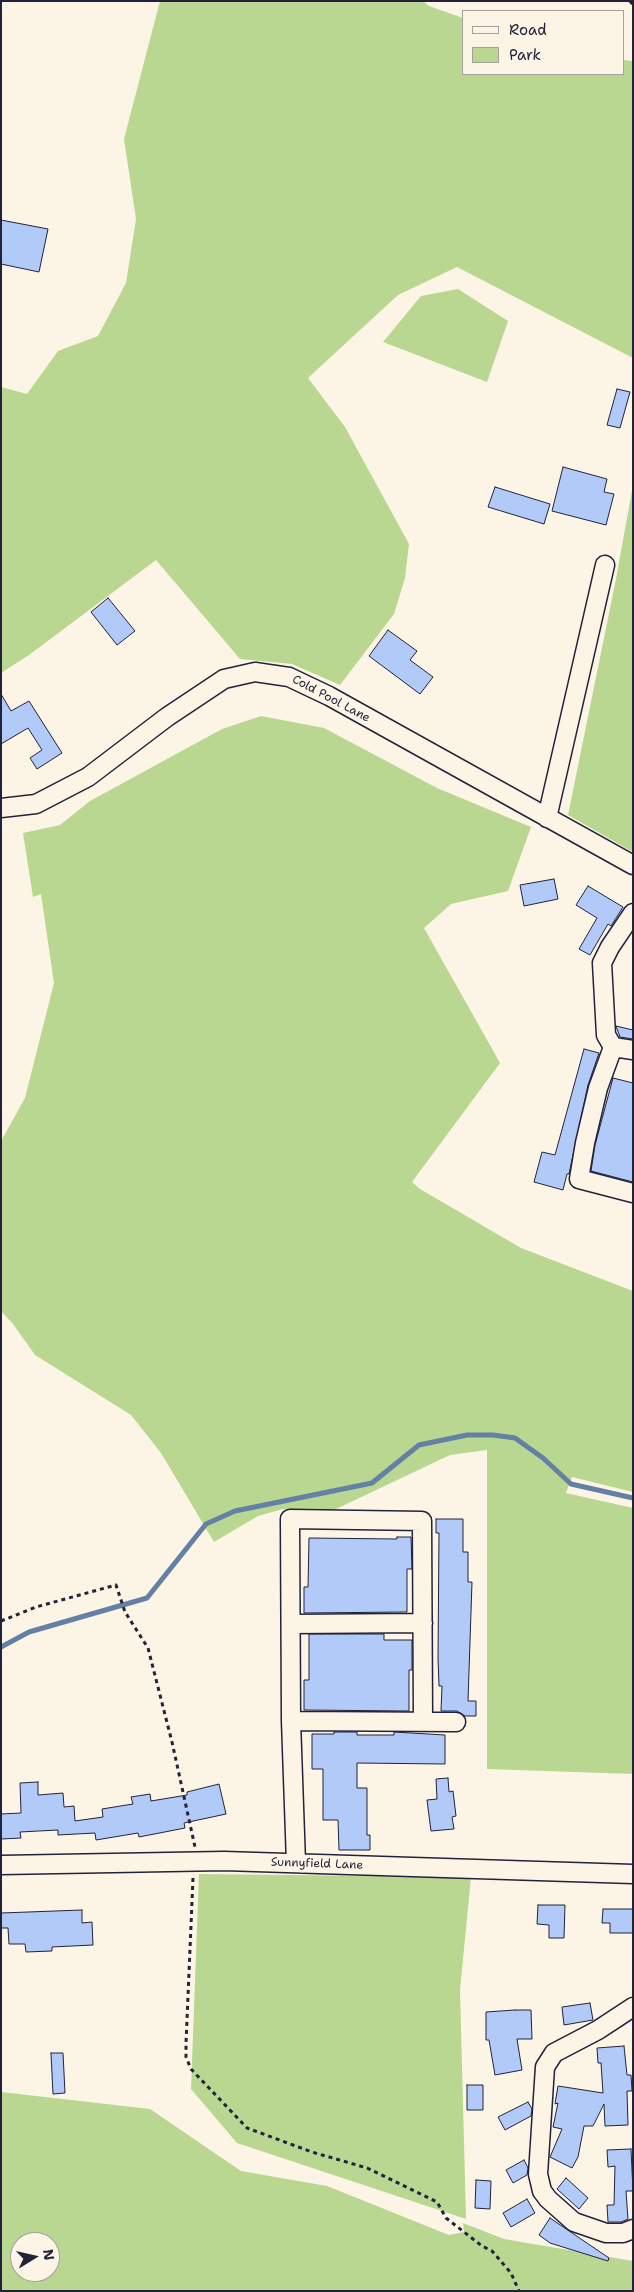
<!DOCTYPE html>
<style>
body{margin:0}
#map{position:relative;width:634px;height:2292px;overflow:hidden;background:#fcf5e5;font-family:"Shantell Sans",sans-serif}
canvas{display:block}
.frame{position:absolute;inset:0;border:2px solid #22223b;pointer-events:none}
.legend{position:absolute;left:462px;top:10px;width:162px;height:65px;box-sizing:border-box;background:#fcf5e5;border:1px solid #a5a1a1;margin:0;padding:6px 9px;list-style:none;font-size:15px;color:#22223b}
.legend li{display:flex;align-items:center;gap:10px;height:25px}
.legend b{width:25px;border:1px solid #a5a1a1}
.north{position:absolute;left:10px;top:2232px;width:50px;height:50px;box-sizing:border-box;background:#fcf5e5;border:1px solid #a5a1a1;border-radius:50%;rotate:81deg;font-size:14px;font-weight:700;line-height:20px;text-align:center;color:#22223b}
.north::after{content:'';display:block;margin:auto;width:18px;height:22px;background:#22223b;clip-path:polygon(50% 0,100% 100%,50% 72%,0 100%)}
</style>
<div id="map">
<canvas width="634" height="2292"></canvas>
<div class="frame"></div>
<ul class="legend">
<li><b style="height:6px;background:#fcf5e5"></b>Road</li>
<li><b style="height:14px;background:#b9d790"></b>Park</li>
</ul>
<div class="north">N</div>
</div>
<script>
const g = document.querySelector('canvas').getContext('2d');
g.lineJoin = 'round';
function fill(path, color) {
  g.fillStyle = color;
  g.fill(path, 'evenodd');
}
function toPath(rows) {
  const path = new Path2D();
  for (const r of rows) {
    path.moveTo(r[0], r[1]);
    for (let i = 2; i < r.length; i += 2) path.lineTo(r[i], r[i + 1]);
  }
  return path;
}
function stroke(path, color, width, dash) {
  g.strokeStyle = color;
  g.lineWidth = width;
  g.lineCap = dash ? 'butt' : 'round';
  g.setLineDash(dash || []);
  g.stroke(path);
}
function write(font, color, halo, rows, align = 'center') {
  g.font = font + ' "Shantell Sans",sans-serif';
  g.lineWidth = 5;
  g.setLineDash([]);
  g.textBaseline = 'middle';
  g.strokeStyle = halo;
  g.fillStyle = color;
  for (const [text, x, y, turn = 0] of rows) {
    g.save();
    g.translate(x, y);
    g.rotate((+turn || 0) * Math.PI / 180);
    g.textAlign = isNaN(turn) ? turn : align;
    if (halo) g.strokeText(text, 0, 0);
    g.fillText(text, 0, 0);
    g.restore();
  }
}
fill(toPath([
 [160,1,423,1,429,6,463,18,463,74,623,74,623,60,633,61,633,358,457,267,398,295,308,378,345,427,409,544,405,578,394,614,340,685,292,664,240,659,156,560,29,655,1,673,1,387,27,394,58,351,98,336,126,283,136,219,124,139],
 [458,289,508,321,487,382,383,342,421,296],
 [633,485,633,852,568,815,616,579],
 [261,716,324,728,437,788,531,827,508,891,451,904,424,928,500,1063,412,1182,420,1189,521,1248,633,1291,633,1492,572,1477,566,1493,633,1508,633,1774,487,1769,487,1450,450,1455,336,1509,283,1509,258,1516,214,1542,161,1453,131,1415,35,1355,13,1324,1,1311,1,1141,25,1098,54,983,41,894,33,897,23,833,60,825,90,801,222,729],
 [199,1874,471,1877,460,1990,466,2219,237,2143,191,2089],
 [1,2092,150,2109,241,2171,327,2186,449,2235,464,2232,463,2223,504,2239,633,2261,633,2291,1,2291],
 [20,2242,50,2242,50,2272,20,2272]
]), '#b9d790');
stroke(toPath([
 [1,1647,29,1632,147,1598,206,1524,235,1511,372,1483,419,1445,467,1435,493,1435,515,1438,543,1458,571,1484,633,1498]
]), '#6580a5', 5);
const building = toPath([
 [1,220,48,229,39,272,1,264,1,220],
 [617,389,630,392,620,428,607,425,617,389],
 [563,467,607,479,604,492,614,494,606,525,552,511,563,467],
 [495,487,550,504,544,524,488,507,495,487],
 [108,598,135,631,117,645,91,612,108,598],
 [388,630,417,651,410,660,433,677,420,694,369,656,388,630],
 [1,694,11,711,29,701,62,753,37,769,30,758,42,750,28,728,1,744,1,694],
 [554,879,558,899,524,906,520,885,554,879],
 [588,886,623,907,611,926,608,924,590,955,579,949,597,918,576,905,588,886],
 [616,1026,633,1030,633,1039,620,1037,616,1026],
 [584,1049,599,1053,588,1085,569,1174,567,1174,563,1190,534,1182,542,1152,555,1155,584,1049],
 [613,1078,633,1083,633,1182,591,1171,595,1145,613,1078],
 [436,1519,463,1519,463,1552,468,1552,468,1582,472,1582,468,1701,476,1701,476,1716,465,1716,457,1711,441,1711,442,1686,439,1686,438,1658,439,1533,436,1533,436,1519],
 [397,1537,411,1537,412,1569,407,1569,407,1612,304,1613,304,1587,308,1587,309,1538,397,1539,397,1537],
 [309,1634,384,1634,384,1640,412,1640,412,1670,409,1670,409,1711,304,1710,304,1680,309,1680,309,1634],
 [334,1732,357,1732,357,1735,394,1735,394,1732,445,1735,445,1764,357,1763,357,1788,367,1788,367,1835,370,1835,370,1850,339,1850,338,1820,323,1820,323,1769,312,1769,312,1734,334,1734,334,1732],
 [448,1778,449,1792,453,1791,456,1816,452,1817,454,1829,431,1831,427,1800,437,1799,436,1779,448,1778],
 [38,1782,38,1795,63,1793,64,1807,74,1806,75,1821,103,1817,102,1809,133,1804,131,1797,150,1794,151,1801,187,1795,187,1792,219,1784,226,1814,184,1823,185,1828,139,1837,138,1833,96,1840,95,1833,58,1835,58,1830,20,1832,21,1838,1,1839,1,1814,21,1813,20,1783,38,1782],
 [538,1905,565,1905,564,1938,549,1938,549,1925,537,1924,538,1905],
 [603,1909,633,1909,633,1933,610,1933,610,1923,602,1923,603,1909],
 [82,1910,82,1923,92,1922,93,1945,52,1947,52,1951,26,1952,25,1944,9,1944,8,1928,1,1928,1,1913,82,1910],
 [590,2003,593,2020,564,2025,562,2007,590,2003],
 [515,2010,531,2010,532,2039,517,2039,522,2070,495,2075,489,2040,486,2040,486,2012,515,2010],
 [624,2046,627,2075,631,2075,632,2091,627,2091,628,2125,605,2126,604,2104,593,2126,584,2126,578,2157,572,2168,550,2157,562,2129,553,2127,558,2103,555,2104,558,2086,603,2093,601,2063,598,2063,597,2048,624,2046],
 [51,2053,63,2053,65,2093,53,2094,51,2053],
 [467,2085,483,2085,483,2110,467,2110,467,2085],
 [528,2102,532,2109,531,2116,505,2130,498,2117,528,2102],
 [631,2149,633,2191,626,2191,628,2219,621,2222,608,2222,607,2205,614,2205,615,2166,608,2167,607,2150,631,2149],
 [524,2160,528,2168,527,2175,513,2183,506,2170,524,2160],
 [566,2178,588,2198,579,2209,557,2189,566,2178],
 [476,2180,491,2181,490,2209,475,2208,476,2180],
 [527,2199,535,2213,511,2227,503,2213,527,2199],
 [550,2218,609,2258,608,2261,550,2243,539,2235,550,2218]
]);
fill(building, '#b1caf8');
stroke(building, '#22223b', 1);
const minor = toPath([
 [1,808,36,804,88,777,167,717,224,679,255,672,289,677,329,696,633,865],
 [547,818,605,565],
 [633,913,610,947,602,963,606,1035,613,1047,633,1050],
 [613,1047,598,1088,585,1143,579,1179,633,1193],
 [291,1624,423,1623],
 [291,1721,456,1722],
 [296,1863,291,1721,290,1519,422,1521,423,1722],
 [1,1865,224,1861,633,1874],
 [633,2007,598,2030,554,2053,545,2067,538,2174,542,2191,548,2199,574,2222,606,2233,623,2233,633,2229]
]);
stroke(minor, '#22223b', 21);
stroke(toPath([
 [630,1,633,5],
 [1,1621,36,1607,116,1585,125,1612,148,1648,172,1742,195,1847],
 [193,1878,186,2043,186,2057,191,2069,247,2128,312,2152,367,2168,437,2202,446,2218,482,2246,492,2251,511,2273,519,2291]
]), '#22223b', 3, [4, 4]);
stroke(minor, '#fcf5e5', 18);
write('12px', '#22223b', '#fcf5e5', [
 ["Cold Pool Lane",331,699,28],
 ["Sunnyfield Lane",317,1864,2]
]);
</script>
